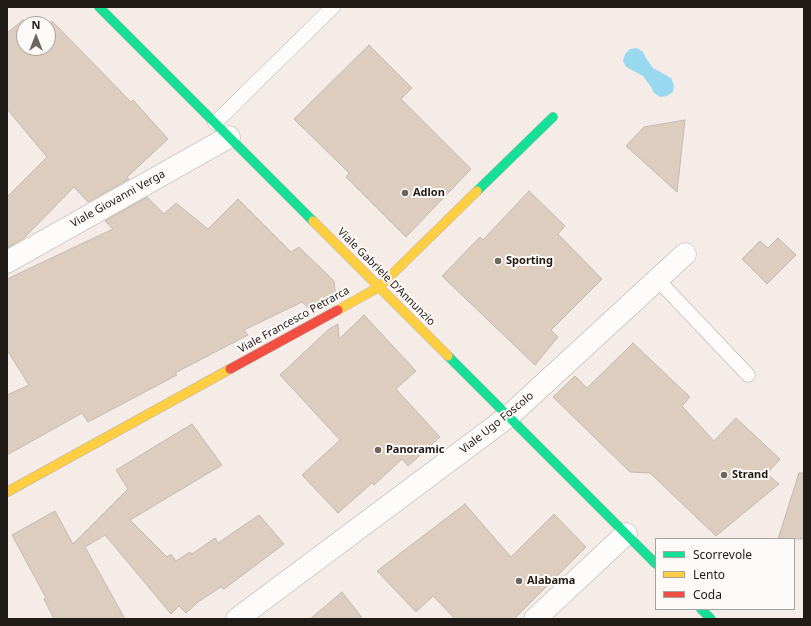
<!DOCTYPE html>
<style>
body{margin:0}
#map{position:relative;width:811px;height:626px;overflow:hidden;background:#f6ece7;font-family:"Noto Sans",sans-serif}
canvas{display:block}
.frame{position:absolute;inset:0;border:8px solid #211b18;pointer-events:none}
.legend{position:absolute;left:655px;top:538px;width:140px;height:72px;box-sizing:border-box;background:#fefaf8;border:1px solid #a6a19e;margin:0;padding:5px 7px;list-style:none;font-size:12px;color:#211b18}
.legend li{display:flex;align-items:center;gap:8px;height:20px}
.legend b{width:20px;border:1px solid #a6a19e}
.north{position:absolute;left:16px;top:16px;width:40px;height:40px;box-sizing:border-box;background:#fefaf8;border:1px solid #a6a19e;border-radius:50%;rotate:0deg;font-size:11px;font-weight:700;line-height:16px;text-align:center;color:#211b18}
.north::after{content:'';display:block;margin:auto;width:14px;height:18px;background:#6c6460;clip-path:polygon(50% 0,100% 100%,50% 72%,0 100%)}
</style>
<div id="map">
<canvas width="811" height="626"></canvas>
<div class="frame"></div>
<ul class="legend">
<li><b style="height:5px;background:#16e098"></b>Scorrevole</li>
<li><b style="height:5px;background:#ffcf43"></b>Lento</li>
<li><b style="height:5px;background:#f24e42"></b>Coda</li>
</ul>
<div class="north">N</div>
</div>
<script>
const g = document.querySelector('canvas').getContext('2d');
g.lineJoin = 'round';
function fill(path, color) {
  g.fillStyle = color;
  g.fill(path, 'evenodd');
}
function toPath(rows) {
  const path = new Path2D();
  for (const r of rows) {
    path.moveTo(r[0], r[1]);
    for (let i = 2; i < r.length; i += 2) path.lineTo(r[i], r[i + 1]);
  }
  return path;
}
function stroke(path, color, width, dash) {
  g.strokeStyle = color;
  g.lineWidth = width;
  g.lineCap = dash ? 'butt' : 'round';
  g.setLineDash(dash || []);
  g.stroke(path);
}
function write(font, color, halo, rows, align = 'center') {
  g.font = font + ' "Noto Sans",sans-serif';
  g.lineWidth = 4;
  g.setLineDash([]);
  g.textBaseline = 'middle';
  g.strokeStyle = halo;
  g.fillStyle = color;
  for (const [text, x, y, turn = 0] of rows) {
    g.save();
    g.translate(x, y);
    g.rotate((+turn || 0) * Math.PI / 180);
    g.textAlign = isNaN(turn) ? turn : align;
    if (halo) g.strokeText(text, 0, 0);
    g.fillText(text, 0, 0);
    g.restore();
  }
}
fill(toPath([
 [637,48,643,52,646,58,653,68,671,78,674,85,673,92,667,96,660,97,654,93,651,87,643,76,626,67,623,61,625,54,630,49]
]), '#99d9ef');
const building = toPath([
 [23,20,32,24,24,24,24,48,48,48,48,24,52,21,131,102,133,100,168,139,127,177,129,179,88,202,74,187,24,238,7,248,7,197,47,157,7,109,7,33,23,20],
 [369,45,412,88,401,99,471,169,406,237,346,177,349,173,294,119,369,45],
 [685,120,677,192,626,146,644,127,685,120],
 [529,191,565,226,558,234,602,279,551,330,558,337,535,365,442,276,480,237,483,240,529,191],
 [147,197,164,214,176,203,208,229,238,199,291,252,299,247,334,281,336,297,311,310,302,302,244,330,248,335,175,373,177,375,88,422,82,413,7,455,7,395,29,385,7,350,7,279,113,229,105,221,147,197],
 [778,238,796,255,767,284,742,259,760,241,768,248,778,238],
 [364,315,416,371,396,389,440,437,408,466,402,459,374,485,372,483,338,513,302,475,340,440,280,375,329,329,338,324,339,339,364,315],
 [633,343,690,397,682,406,714,441,736,418,780,459,767,474,779,484,716,536,650,473,630,472,553,397,575,376,587,388,633,343],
 [192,424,222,465,130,520,167,557,171,554,176,561,190,552,192,554,215,538,218,543,259,515,284,544,224,589,221,587,198,602,186,613,179,606,171,614,105,535,85,547,125,619,54,619,44,599,46,598,12,535,55,511,73,544,128,489,116,470,192,424],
 [799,473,804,473,804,539,778,539,799,473],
 [465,504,511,557,554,514,586,547,514,619,455,619,433,596,416,612,377,571,465,504],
 [342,592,363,619,310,619,342,592]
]);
fill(building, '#ddcdbf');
stroke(building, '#c1b9b5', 1);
const lane = toPath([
 [215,123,333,7],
 [657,279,748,375]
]);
const street = toPath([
 [7,262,229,137],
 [237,619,509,416,685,254],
 [535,619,626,534]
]);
const fast = toPath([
 [99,7,313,221],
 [477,191,553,117],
 [448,356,656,564],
 [701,609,711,619]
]);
const slow = toPath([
 [313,221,448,356],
 [338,310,379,287,477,191],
 [7,492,230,369]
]);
const jam = toPath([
 [230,369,338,310]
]);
stroke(lane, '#b6afab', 15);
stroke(street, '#b6afab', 23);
stroke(fast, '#b6afab', 10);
stroke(slow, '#b6afab', 10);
stroke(jam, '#b6afab', 10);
stroke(lane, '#fefcfb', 14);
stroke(street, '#fefcfb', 22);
stroke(fast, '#16e098', 9);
stroke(slow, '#ffcf43', 9);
stroke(jam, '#f24e42', 9);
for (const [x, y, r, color] of [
 [405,193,4,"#6c6460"],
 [498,261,4,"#6c6460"],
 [378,450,4,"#6c6460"],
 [724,475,4,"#6c6460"],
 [519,581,4,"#6c6460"]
]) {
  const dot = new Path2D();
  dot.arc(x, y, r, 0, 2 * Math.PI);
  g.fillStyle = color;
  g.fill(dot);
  stroke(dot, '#fefaf8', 1.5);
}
write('bold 11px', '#211b18', '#fefaf8', [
 ["Adlon",413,193],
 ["Sporting",506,261],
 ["Panoramic",386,450],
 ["Strand",732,475],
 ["Alabama",527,581]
], 'left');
write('11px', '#211b18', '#fefaf8', [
 ["Viale Giovanni Verga",118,199,-29],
 ["Viale Gabriele D'Annunzio",386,277,45],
 ["Viale Francesco Petrarca",294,320,-29],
 ["Viale Ugo Foscolo",497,423,-39]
]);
</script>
